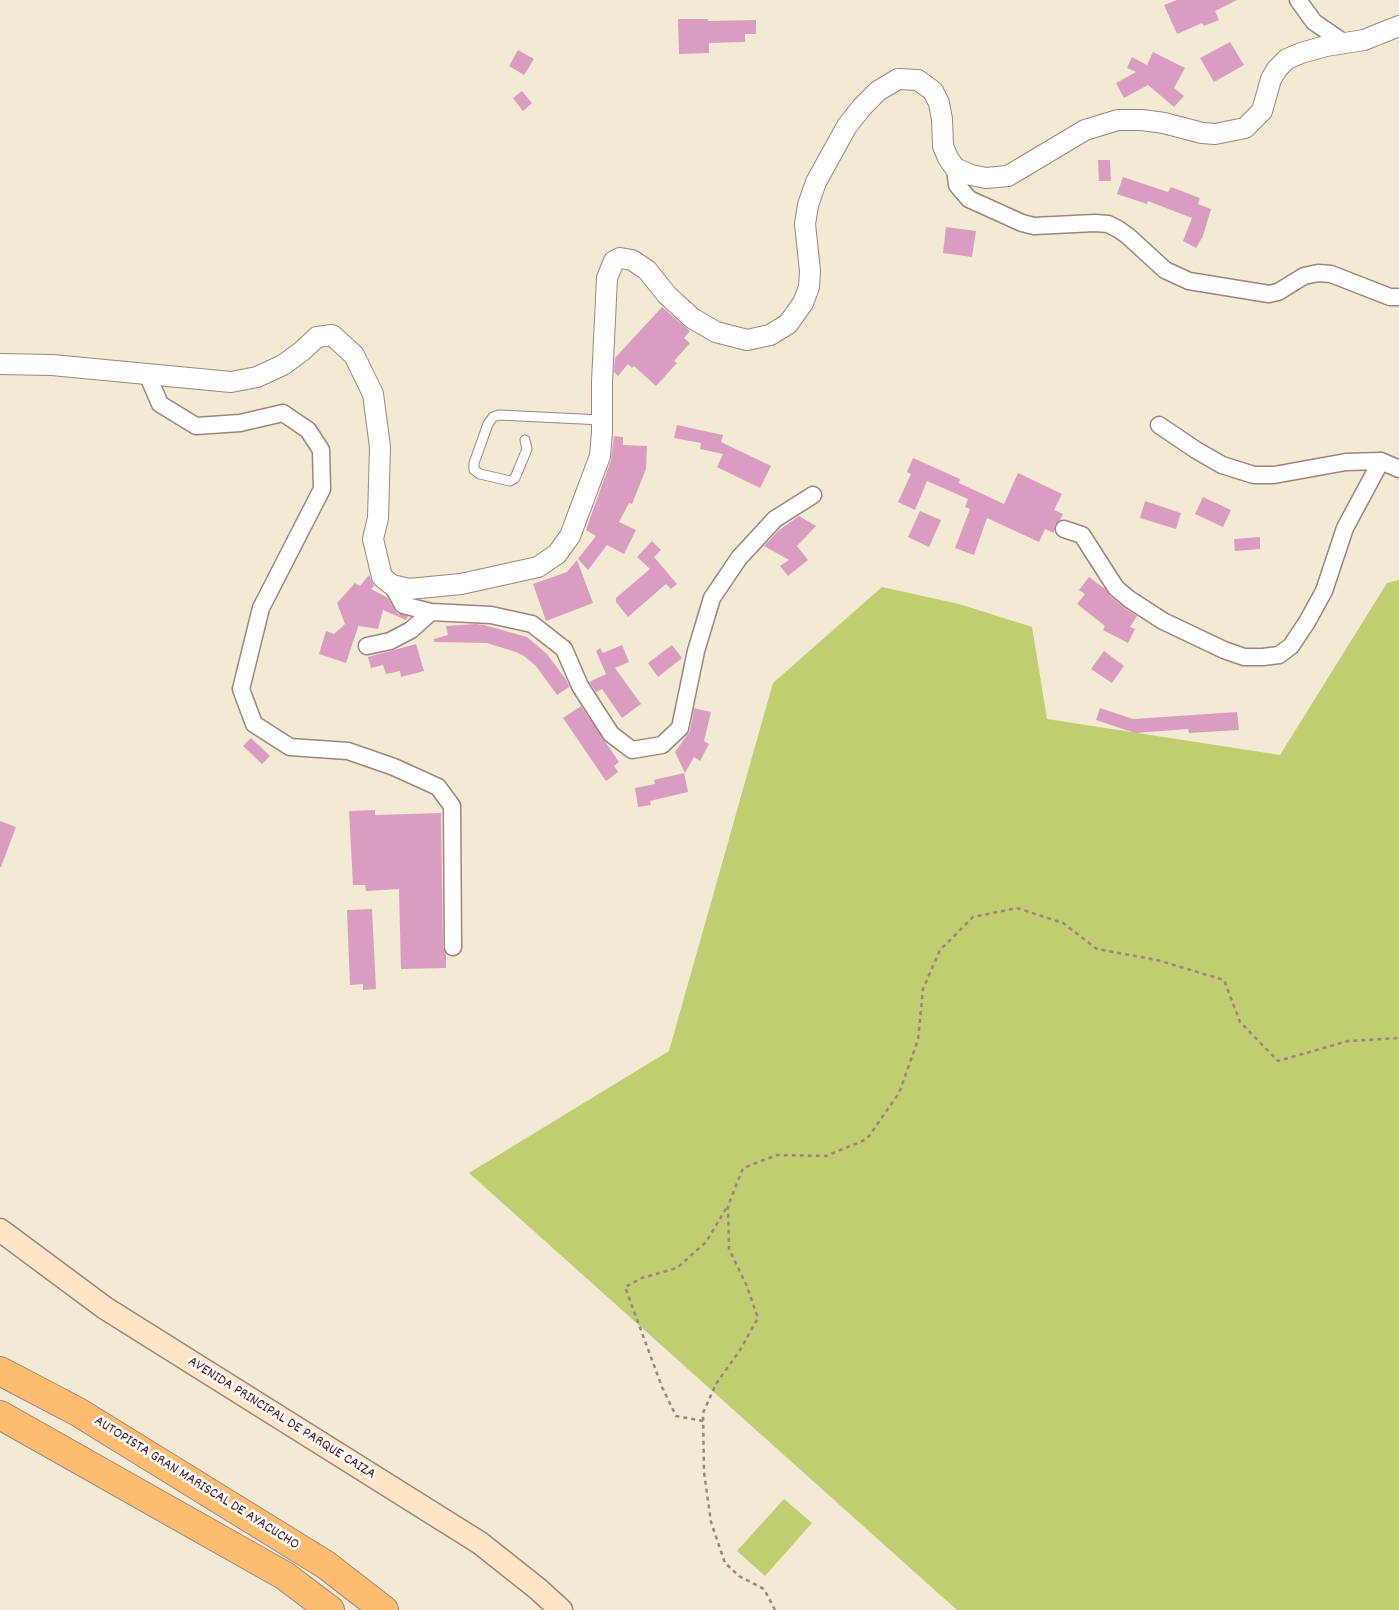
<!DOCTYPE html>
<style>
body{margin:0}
canvas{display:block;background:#f2ead2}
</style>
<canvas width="1399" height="1610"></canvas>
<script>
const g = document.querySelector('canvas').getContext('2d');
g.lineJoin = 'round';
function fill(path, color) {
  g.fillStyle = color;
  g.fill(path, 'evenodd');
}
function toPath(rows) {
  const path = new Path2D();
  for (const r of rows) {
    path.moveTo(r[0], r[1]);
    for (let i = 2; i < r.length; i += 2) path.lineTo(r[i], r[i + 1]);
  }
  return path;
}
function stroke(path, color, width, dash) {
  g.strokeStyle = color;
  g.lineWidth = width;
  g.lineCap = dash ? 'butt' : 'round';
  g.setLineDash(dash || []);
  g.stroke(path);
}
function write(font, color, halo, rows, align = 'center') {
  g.font = font + ' Dekko,sans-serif';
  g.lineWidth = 5;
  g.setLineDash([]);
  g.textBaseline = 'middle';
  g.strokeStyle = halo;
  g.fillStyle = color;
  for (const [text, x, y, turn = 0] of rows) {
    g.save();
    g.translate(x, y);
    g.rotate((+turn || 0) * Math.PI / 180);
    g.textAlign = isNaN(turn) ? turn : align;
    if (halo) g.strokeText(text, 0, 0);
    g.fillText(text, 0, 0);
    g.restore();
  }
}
fill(toPath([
 [1399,580,1399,1610,957,1610,469,1173,669,1051,773,683,882,587,959,604,1032,627,1047,719,1280,755,1387,583],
 [784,1499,812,1523,765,1576,737,1551]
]), '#bece70');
fill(toPath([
 [1177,0,1237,0,1215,11,1219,20,1204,26,1202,23,1177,34,1164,5],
 [678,19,708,19,708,21,756,20,756,34,745,34,745,42,709,43,709,53,679,54],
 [1230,42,1244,65,1214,82,1200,58],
 [518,50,534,59,524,75,509,66],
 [1153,52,1185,68,1174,88,1184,96,1174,107,1148,85,1124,98,1116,83,1136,72,1127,68,1132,57,1147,65],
 [522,91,532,103,523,111,513,98],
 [1098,160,1110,160,1111,181,1099,181],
 [1123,177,1168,192,1171,187,1200,198,1198,204,1211,209,1203,236,1196,248,1183,241,1192,218,1148,201,1147,204,1117,194],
 [946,227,976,231,972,257,943,253],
 [662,307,690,331,684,338,690,343,674,361,677,363,656,386,634,366,632,368,628,364,618,376,614,372,615,358],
 [677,425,723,435,721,442,771,466,760,488,717,467,723,454,700,449,701,443,674,438],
 [614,436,623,437,623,445,647,446,646,469,632,504,629,503,619,522,636,530,624,554,607,545,588,570,578,559,596,536,586,530,611,460],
 [913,458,960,479,959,483,1004,504,1018,473,1062,494,1054,510,1063,514,1060,520,1055,525,1054,533,1045,529,1039,542,987,518,974,555,955,548,970,509,965,507,968,499,927,481,915,510,898,502,911,474,907,472],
 [1203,497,1231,510,1223,527,1195,514],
 [1145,501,1181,513,1176,529,1140,518],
 [920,511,941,520,929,547,908,537],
 [799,516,816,526,797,546,808,560,788,576,780,566,789,560,764,546,778,531],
 [1260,537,1260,549,1235,551,1234,539],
 [652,541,661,550,654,557,677,584,671,589,666,584,628,617,616,602,616,598,650,569,637,557],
 [577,560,593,603,546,621,533,584,567,572],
 [369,575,374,586,371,589,388,598,397,613,408,616,406,620,383,610,378,629,359,626,359,624,346,663,319,654,326,631,334,634,345,624,337,603,355,583,360,586],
 [1089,577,1105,589,1110,596,1123,607,1137,616,1130,627,1135,629,1128,643,1103,630,1105,626,1077,604,1085,594,1079,590],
 [476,624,484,625,527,637,547,654,567,681,569,687,557,695,536,666,524,656,516,652,487,643,434,642,434,639,448,635,446,626],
 [416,644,424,671,401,677,400,671,386,674,383,665,371,668,368,657],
 [622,645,629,662,615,668,641,704,622,718,602,689,596,692,589,682,606,674,596,651,600,648,603,653],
 [672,645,682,658,658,677,648,663],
 [1104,651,1124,666,1112,683,1091,669],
 [581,706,619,762,614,766,618,772,606,781,563,718],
 [694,708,711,712,704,741,709,744,700,761,694,757,685,773,675,752,690,731],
 [1100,708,1133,719,1237,712,1239,730,1189,733,1188,729,1135,733,1096,720],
 [251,738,270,756,262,764,243,746],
 [684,773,688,792,650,801,651,805,638,807,635,788,655,784,654,780],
 [375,810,375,815,441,813,443,947,446,953,446,968,401,969,399,889,366,891,365,885,353,885,349,811],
 [0,821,16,827,1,867,0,867],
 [372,909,376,989,363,990,363,984,350,985,347,910]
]), '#db9cc2');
const service = toPath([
 [525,440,527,449,515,478,510,481,480,474,474,470,474,463,488,424,493,417,499,415,602,420]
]);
const minor = toPath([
 [1298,0,1314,22,1346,44],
 [955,168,957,185,969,199,1022,223,1034,226,1095,223,1108,224,1118,229,1128,236,1165,270,1189,281,1269,294,1278,292,1304,276,1318,273,1331,274,1390,297,1399,297],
 [147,374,160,404,196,426,240,423,283,413,308,430,321,450,322,489,261,608,241,689,254,724,290,747,348,751,394,767,438,787,452,806,453,947],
 [1159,425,1196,450,1222,465,1254,475,1274,475,1346,462,1381,461,1399,469],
 [1064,529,1082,535,1116,588,1129,599,1163,621,1224,650,1244,657,1263,657,1279,655,1291,646,1307,622,1324,591,1345,528,1381,461],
 [392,585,403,605,431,612,491,615,532,624,564,649,580,686,611,734,632,750,662,745,680,728,696,651,712,598,739,558,775,519,813,495],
 [367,646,390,641,411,630,431,612]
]);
const tertiary = toPath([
 [0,364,52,365,231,382,257,377,283,365,302,351,317,337,332,335,354,355,373,394,380,447,378,518,373,539,382,577,392,585,409,589,461,584,538,567,557,554,570,536,600,456,602,432,602,382,607,278,614,261,620,258,632,260,647,270,667,295,692,318,716,332,747,340,770,335,788,324,803,303,809,287,810,271,805,224,808,205,816,182,847,126,862,107,878,91,898,79,918,80,933,91,939,103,942,119,943,146,948,158,955,168,971,175,986,178,1008,176,1085,130,1118,120,1142,120,1164,123,1202,133,1215,134,1245,128,1262,111,1271,79,1277,69,1287,59,1301,53,1326,46,1364,40,1399,26]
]);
const secondary = toPath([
 [0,1230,105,1308,480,1543,538,1589,561,1610]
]);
const motorway = toPath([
 [0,1371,78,1412,326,1565,384,1610],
 [0,1415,285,1576,330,1610]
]);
stroke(service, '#9e847e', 11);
stroke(minor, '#9e847e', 19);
stroke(tertiary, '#9e847e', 22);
stroke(secondary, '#9e847e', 25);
stroke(motorway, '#9e847e', 30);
stroke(toPath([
 [703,1421,676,1416,662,1387,625,1287,642,1278,677,1268,706,1242,727,1207],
 [775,1610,764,1589,739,1576,725,1563,711,1522,704,1472,703,1413,716,1384,740,1350,758,1318,746,1284,729,1249,728,1206,743,1168,777,1155,826,1156,867,1139,899,1093,918,1040,923,989,940,950,973,917,1017,908,1063,923,1097,949,1157,960,1224,980,1240,1022,1278,1061,1348,1041,1399,1038]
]), '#9e847e', 2.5, [4, 4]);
stroke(service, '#fff', 9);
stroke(minor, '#fff', 16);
stroke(tertiary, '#fff', 20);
stroke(secondary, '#ffe4c6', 22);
stroke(motorway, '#febc70', 28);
write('15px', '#4a1f2b', '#fdfcf7', [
 ["AVENIDA PRINCIPAL DE PARQUE CAIZA",281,1419,32],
 ["AUTOPISTA GRAN MARISCAL DE AYACUCHO",196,1484,32]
]);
</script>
